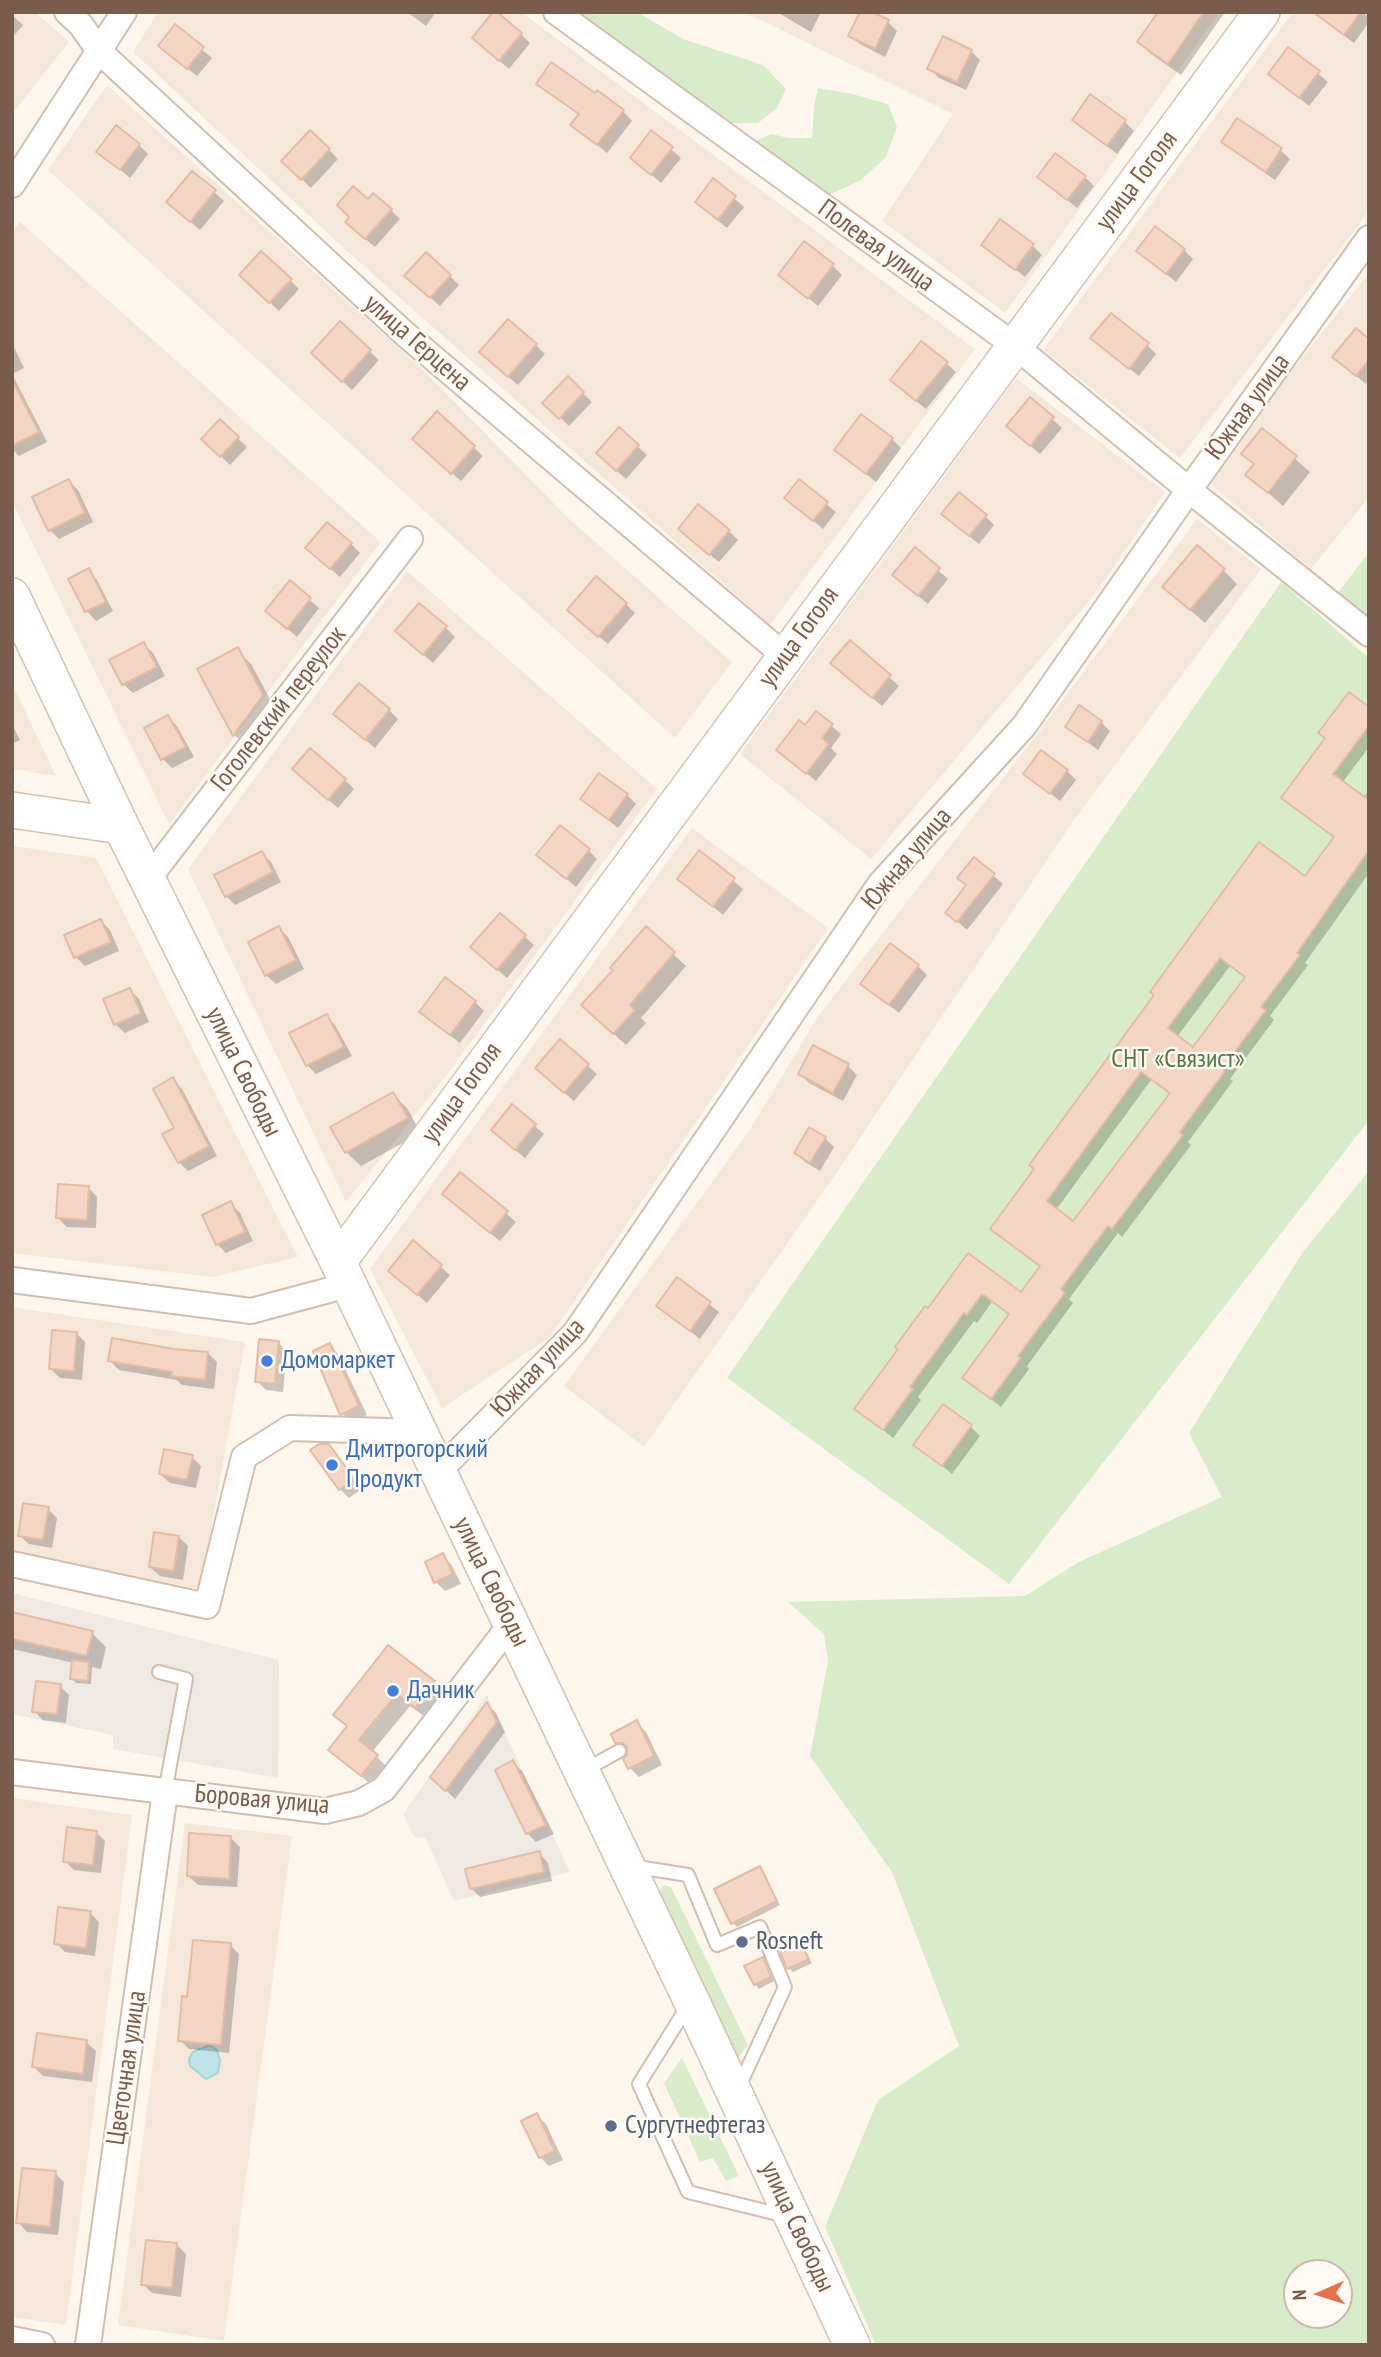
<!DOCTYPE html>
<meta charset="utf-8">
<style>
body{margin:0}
#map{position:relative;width:1381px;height:2357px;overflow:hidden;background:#fdf6ec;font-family:"PT Sans Narrow",sans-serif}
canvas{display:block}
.frame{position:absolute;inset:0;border:14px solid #7a5c4d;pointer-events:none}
.north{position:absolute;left:1283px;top:2259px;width:70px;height:70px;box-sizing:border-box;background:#fffaf3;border:2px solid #cabbb1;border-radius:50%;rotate:267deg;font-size:19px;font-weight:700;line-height:28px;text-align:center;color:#7a5c4d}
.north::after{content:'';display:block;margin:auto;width:24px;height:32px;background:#e76f51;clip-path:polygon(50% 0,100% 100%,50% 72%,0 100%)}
</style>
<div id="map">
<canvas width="1381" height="2357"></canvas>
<div class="frame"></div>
<div class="north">N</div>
</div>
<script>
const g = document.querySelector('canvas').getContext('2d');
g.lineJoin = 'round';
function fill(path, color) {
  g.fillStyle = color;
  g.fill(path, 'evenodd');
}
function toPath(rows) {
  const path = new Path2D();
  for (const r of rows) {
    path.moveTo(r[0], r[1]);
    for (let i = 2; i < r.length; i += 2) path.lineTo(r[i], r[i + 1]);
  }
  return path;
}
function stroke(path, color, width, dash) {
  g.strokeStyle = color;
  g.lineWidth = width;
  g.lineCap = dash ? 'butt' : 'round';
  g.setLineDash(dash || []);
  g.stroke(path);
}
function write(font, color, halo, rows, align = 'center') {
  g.font = font + ' "PT Sans Narrow",sans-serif';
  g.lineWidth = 5;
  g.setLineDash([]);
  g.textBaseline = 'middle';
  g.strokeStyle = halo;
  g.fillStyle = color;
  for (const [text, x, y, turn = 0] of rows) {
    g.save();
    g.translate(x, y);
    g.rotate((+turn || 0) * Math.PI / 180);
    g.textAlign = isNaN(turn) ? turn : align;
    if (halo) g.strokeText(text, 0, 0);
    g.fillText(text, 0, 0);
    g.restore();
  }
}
fill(toPath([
 [12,12,35,12,69,42,12,114],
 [158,12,521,12,975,349,770,625,348,252,133,52],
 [744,12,1220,12,1005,313,882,221,953,114],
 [1293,12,1369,12,1369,211,1180,458,1043,350],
 [107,85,424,371,568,518,732,662,675,738,48,170],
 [20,222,381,542,169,824,12,501,12,232],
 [1369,273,1369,497,1311,569,1206,480],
 [1016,378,1165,492,1095,594,871,859,740,754],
 [1197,519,1261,569,1074,820,831,1181,644,1447,564,1386,749,1131,819,1015,1042,728],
 [407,571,657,789,446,1076,346,1202,188,869],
 [12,683,56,776,12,769],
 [692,828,828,928,549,1338,442,1408,370,1269],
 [12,846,96,858,298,1257,212,1277,12,1253],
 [12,1307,245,1342,200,1589,12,1552],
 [12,1798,132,1815,66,2325,12,2317],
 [185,1823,292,1836,224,2341,118,2325]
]), '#f5e8da');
fill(toPath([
 [12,1593,279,1660,278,1778,113,1749,113,1735,12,1714],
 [487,1695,570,1872,454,1901,425,1837,415,1838,403,1814]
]), '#efe9e4');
fill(toPath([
 [570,12,637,12,683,39,763,65,786,89,776,109,758,123,723,123],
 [818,88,852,94,888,104,897,127,886,157,861,180,829,195,798,179,755,141,771,134,789,138,812,138,814,106],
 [1369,552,1369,617,1337,594],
 [1281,582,1369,658,1369,1120,1009,1584,727,1378],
 [1369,1171,1369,2345,876,2345,825,2227,878,2100,959,2046,892,1872,810,1756,828,1661,824,1634,788,1602,1025,1596,1077,1563,1222,1497,1189,1433,1303,1252],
 [1339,2273,1339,2315,1297,2315,1297,2273],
 [664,1885,671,1887,748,2045,737,2059,650,1901],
 [682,2058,739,2176,726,2181,713,2158,700,2162,664,2083]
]), '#d8ecc9');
const water = toPath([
 [210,2045,217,2050,220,2060,218,2073,206,2079,190,2066,189,2059,193,2052,210,2045]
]);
fill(water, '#bfe3e8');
stroke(water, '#a5d3da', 2);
fill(toPath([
 [407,12,436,12,426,26],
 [777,12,821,12,811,32],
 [868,12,888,22,897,31,885,57,860,44,850,35],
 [1165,12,1225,12,1181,75,1151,54,1139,42],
 [1319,12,1363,12,1369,18,1369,22,1354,43,1327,23,1318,14],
 [12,15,23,25,12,38],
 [175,27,212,58,197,76,169,54],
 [521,34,530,43,509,69,484,47],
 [1289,50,1328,82,1309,106,1270,74],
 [971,51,980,60,966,90,939,78,930,69],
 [538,84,623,111,632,121,607,153,573,125,580,116],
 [1074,120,1125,122,1134,131,1117,154],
 [311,132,338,159,311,188,283,161],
 [652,133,681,158,661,183,641,166],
 [1224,142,1280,150,1290,159,1275,180,1233,151],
 [139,145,148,154,130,178,98,151],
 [192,173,224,201,200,230,178,211],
 [1039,177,1085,177,1094,186,1077,208],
 [714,181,744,207,727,228,706,211],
 [368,202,391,210,400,219,375,247,356,231,351,217],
 [984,245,1033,246,1042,255,1025,277],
 [1184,250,1193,259,1176,282,1138,251],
 [833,266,842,275,818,306,780,275],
 [241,275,290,280,299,289,279,311],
 [450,276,459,285,440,306,416,285],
 [340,324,379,360,352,390,322,362],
 [1369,342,1369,380,1366,384,1344,366],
 [12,343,24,368,12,374],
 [536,345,545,354,518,385,490,361],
 [1147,345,1156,354,1139,376,1102,347],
 [946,363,956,372,926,409,901,389],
 [12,374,47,442,19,456,12,449],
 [568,379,592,402,569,426,545,403],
 [1030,400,1062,428,1040,454,1018,435],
 [437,414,483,456,461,481,424,448],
 [220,421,247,447,230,465,203,439],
 [619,429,647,455,626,479,607,462],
 [1262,430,1310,472,1283,506,1248,475,1255,466,1243,453],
 [892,439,901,448,876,482,836,450],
 [69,481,78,490,93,522,59,539,50,530],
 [799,482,836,512,823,529,786,498],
 [985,516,994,525,979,544,952,522],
 [729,531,738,540,719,562,689,538],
 [351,544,360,553,340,577,317,557],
 [915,550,948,579,928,604,903,584],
 [88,570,97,580,113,611,96,621,87,611,71,580],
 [1223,570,1237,584,1205,623,1164,587],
 [290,583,319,608,297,637,267,611],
 [626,604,635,613,608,644,578,619],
 [446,628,455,637,433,663,406,640],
 [850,643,899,686,882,706,842,672],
 [144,644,153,653,165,676,133,693,123,684],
 [237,650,251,664,276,710,248,748,234,735,199,670],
 [389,710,398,719,375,748,345,723],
 [1369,710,1369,747,1342,783,1363,798,1369,790,1369,873,1305,963,1308,965,1270,1016,1274,1020,1230,1079,1233,1081,1188,1142,1191,1145,1122,1237,1118,1233,1069,1299,1073,1303,1027,1366,1029,1369,1001,1407,965,1378,1010,1316,992,1302,977,1323,974,1321,918,1397,921,1400,893,1438,857,1409,968,1255,1021,1295,1041,1268,992,1229,1156,996,1305,878,1335,839,1283,798],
 [1230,966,1246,978,1194,1050,1177,1037],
 [1151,1080,1171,1095,1074,1224,1056,1210],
 [816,713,841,734,831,748,837,754,816,781,778,750,805,727],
 [168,717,177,726,194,757,172,768,163,759,146,728],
 [1101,722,1110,731,1098,750,1067,727],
 [12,724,20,740,12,744],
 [1067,771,1076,780,1060,801,1026,774],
 [303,778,345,780,354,789,338,808],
 [627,795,636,804,618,828,582,799],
 [588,850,597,859,576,887,538,855],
 [262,853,271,862,281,882,235,905,226,896],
 [700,853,743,889,723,915,679,879],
 [974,859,1003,884,967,930,948,913,968,886],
 [500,915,534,945,507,978,482,956],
 [101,921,110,930,119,951,85,966,76,957],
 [279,928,288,937,304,969,276,984,266,975],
 [646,929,686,966,641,1018,646,1023,626,1045,595,1017,615,970],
 [918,966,927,975,899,1013,862,984],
 [130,990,139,999,149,1022,125,1033,115,1024],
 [475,1002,484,1011,460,1043,430,1020],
 [326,1016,335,1025,352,1056,316,1074,307,1065],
 [560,1041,597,1074,574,1101,546,1077],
 [848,1066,857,1075,843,1101,809,1083,800,1073],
 [173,1080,182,1089,217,1156,188,1171,179,1162],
 [393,1094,407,1108,421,1133,361,1166,346,1152],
 [513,1107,544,1134,525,1158,502,1139],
 [825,1138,834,1147,820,1171,805,1162,796,1153],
 [460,1174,516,1222,500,1241,453,1203],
 [88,1187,97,1197,96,1228,67,1227,58,1218],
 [231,1204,240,1213,253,1241,226,1253,217,1244],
 [414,1243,450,1275,427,1303,399,1279],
 [678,1280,719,1312,700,1339,658,1306],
 [76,1333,85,1342,82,1380,60,1378,51,1369],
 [278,1342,287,1352,283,1392,266,1390,257,1381],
 [329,1345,338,1354,367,1415,351,1423,342,1413],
 [174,1351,208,1353,217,1362,214,1389,182,1385,177,1380,119,1370,110,1361],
 [971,1427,980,1436,952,1474,915,1444],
 [328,1446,362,1489,349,1498,340,1489],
 [192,1457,201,1466,196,1488,170,1483,160,1474],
 [48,1509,57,1518,52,1548,29,1544,19,1535],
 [179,1537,188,1546,183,1580,160,1576,150,1567],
 [442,1555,451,1564,461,1584,445,1591,436,1582],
 [12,1614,92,1633,106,1647,101,1669,92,1667,91,1684,76,1683,72,1679,74,1663,12,1649],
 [389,1647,434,1682,447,1695,429,1720,410,1706,372,1752,389,1769,375,1788,330,1750,348,1727,336,1715],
 [60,1686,69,1695,66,1723,43,1720,34,1711],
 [487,1705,496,1713,505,1732,455,1799,432,1777],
 [637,1723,646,1732,662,1765,639,1777,630,1768,629,1752,617,1742],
 [513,1762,522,1771,554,1834,536,1842,527,1833],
 [96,1832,105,1841,101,1873,74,1870,65,1861],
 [231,1838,240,1847,237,1887,198,1885,188,1876],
 [539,1853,548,1863,552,1881,480,1897,471,1888],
 [759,1869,780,1905,737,1927,733,1923],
 [90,1913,99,1922,95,1956,65,1952,56,1943],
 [799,1941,812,1963,793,1972,789,1968],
 [230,1945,239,1954,229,2053,189,2049,180,2040,189,1999],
 [763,1959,774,1981,759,1989,755,1984],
 [86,2042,96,2051,92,2082,43,2076,34,2067],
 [536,2115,546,2124,563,2160,549,2166,540,2157],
 [55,2173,64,2182,58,2235,27,2232,18,2222],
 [177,2245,186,2254,181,2297,152,2293,143,2284]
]), '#0003');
const building = toPath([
 [493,12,497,12,522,33,499,61,472,38,493,12],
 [860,12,872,12,889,20,875,49,848,36,860,12],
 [1158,12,1204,12,1168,64,1137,42,1158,12],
 [1313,12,1361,12,1344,35,1313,12],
 [175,24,204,47,187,69,158,46,175,24],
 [943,36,972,50,957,82,927,69,943,36],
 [1288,47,1320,71,1299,98,1268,74,1288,47],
 [551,62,595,93,597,90,624,110,597,145,570,125,579,114,536,84,551,62],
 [1090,94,1126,120,1107,146,1072,120,1090,94],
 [1237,118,1282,148,1266,172,1221,142,1237,118],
 [116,125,140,144,120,170,96,152,116,125],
 [310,130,330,149,301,180,281,161,310,130],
 [651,130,673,147,651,175,630,158,651,130],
 [1055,153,1086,176,1067,200,1037,177,1055,153],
 [192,171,216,190,190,222,166,202,192,171],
 [713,178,736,196,718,220,695,202,713,178],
 [353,186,368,199,373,193,392,209,365,239,345,222,349,217,337,205,353,186],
 [1000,219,1034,244,1015,270,981,245,1000,219],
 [1155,226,1185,249,1166,274,1136,251,1155,226],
 [804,241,834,264,808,299,778,275,804,241],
 [261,251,292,279,269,303,239,275,261,251],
 [426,252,451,275,430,298,404,276,426,252],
 [1111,313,1149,343,1129,369,1090,338,1111,313],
 [508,319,537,344,508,377,479,352,508,319],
 [340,321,371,350,342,382,311,353,340,321],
 [1356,328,1369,339,1369,360,1356,376,1332,357,1356,328],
 [921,341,948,362,916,401,890,380,921,341],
 [568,376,584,392,559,419,542,403,568,376],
 [12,380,39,432,12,446,12,380],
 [1030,397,1054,417,1030,446,1006,426,1030,397],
 [437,411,475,446,451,474,412,439,437,411],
 [861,414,893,438,866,474,834,450,861,414],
 [220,419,239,437,220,457,201,439,220,419],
 [619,427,639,445,616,471,596,453,619,427],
 [1262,428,1297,456,1268,493,1245,475,1254,464,1241,454,1262,428],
 [69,479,85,513,48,531,32,497,69,479],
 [799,479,828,502,813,521,784,498,799,479],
 [959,492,987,515,969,536,941,514,959,492],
 [698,504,730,530,709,555,678,529,698,504],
 [327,522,352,543,330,569,305,548,327,522],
 [1197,545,1225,569,1190,610,1162,587,1197,545],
 [915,547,940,568,918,596,892,575,915,547],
 [89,568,106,602,85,612,68,579,89,568],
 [596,576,627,603,598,637,567,610,596,576],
 [290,580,311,598,287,629,265,611,290,580],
 [419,603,447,626,423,655,395,631,419,603],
 [850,640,891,675,872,698,830,663,850,640],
 [144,642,157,667,122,685,109,660,144,642],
 [238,647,263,695,233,736,197,669,238,647],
 [359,683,390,709,365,740,333,714,359,683],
 [1349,692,1369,707,1369,726,1333,774,1369,800,1369,850,1297,953,1300,955,1261,1007,1266,1010,1222,1069,1225,1071,1180,1132,1183,1135,1112,1229,1108,1226,1061,1289,1065,1293,1018,1356,1021,1358,991,1399,962,1378,1009,1314,982,1294,967,1315,964,1313,910,1387,913,1389,883,1430,854,1409,898,1349,895,1347,925,1306,928,1308,968,1253,1021,1292,1040,1266,990,1229,1034,1169,1029,1165,1154,995,1150,992,1259,842,1305,876,1334,837,1281,798,1325,738,1318,733,1349,692],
 [1220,958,1245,977,1193,1047,1168,1028,1220,958],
 [1141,1072,1170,1093,1073,1221,1047,1201,1141,1072],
 [1079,705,1102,721,1088,742,1065,727,1079,705],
 [816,711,833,724,822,738,829,744,806,774,776,750,799,720,805,725,816,711],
 [168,715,186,747,161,760,144,728,168,715],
 [310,748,346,779,328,800,292,769,310,748],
 [1041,750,1068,770,1050,794,1023,774,1041,750],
 [599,773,628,794,609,820,580,799,599,773],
 [560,825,590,849,566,879,536,855,560,825],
 [699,850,735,878,713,907,677,879,699,850],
 [262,851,273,872,225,897,214,875,262,851],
 [974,857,995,874,957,922,945,913,966,885,957,878,974,857],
 [500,913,526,935,497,970,470,947,500,913],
 [101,919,111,942,74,958,64,935,101,919],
 [279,926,296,960,265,976,248,942,279,926],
 [646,926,675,952,630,1005,635,1010,613,1034,581,1005,613,970,610,968,646,926],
 [890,943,919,965,889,1005,860,984,890,943],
 [445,977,476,1001,450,1035,419,1012,445,977],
 [130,988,141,1013,114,1025,103,999,130,988],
 [327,1014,344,1047,306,1066,289,1033,327,1014],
 [560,1039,589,1064,564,1093,535,1068,560,1039],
 [813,1045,849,1064,833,1093,798,1074,813,1045],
 [173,1077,209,1146,178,1163,162,1134,174,1128,153,1089,173,1077],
 [393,1092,408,1118,345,1153,330,1127,393,1092],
 [512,1104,536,1124,515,1150,491,1130,512,1104],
 [809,1127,826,1137,810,1163,794,1153,809,1127],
 [460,1172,508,1211,490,1233,442,1194,460,1172],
 [58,1184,89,1186,87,1220,56,1218,58,1184],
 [231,1201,245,1232,216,1245,202,1215,231,1201],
 [413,1240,442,1265,417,1295,388,1271,413,1240],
 [677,1277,711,1302,690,1331,656,1306,677,1277],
 [52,1330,77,1332,74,1371,49,1369,52,1330],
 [112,1338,174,1349,208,1352,205,1380,171,1376,172,1372,108,1361,112,1338],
 [259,1339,279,1341,275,1384,255,1382,259,1339],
 [330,1343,359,1406,340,1415,313,1351,330,1343],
 [943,1404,972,1425,942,1466,913,1445,943,1404],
 [319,1444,329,1444,354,1479,339,1490,310,1450,319,1444],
 [164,1449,193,1455,187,1480,159,1474,164,1449],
 [23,1503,49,1507,43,1540,18,1536,23,1503],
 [154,1532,179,1536,174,1571,149,1567,154,1532],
 [443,1553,453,1574,434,1583,425,1562,443,1553],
 [12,1612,93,1631,87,1656,12,1639,12,1612],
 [388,1645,435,1681,415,1708,397,1694,359,1740,378,1755,361,1776,328,1750,347,1726,333,1715,388,1645],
 [72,1660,89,1662,88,1681,70,1679,72,1660],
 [36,1681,61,1684,57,1714,32,1712,36,1681],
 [487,1702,497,1722,445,1791,430,1777,487,1702],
 [637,1720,654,1756,628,1769,623,1759,627,1755,627,1747,623,1743,615,1743,611,1734,637,1720],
 [513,1760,546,1825,526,1834,495,1770,513,1760],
 [67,1827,97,1831,93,1865,63,1862,67,1827],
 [189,1833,231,1836,229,1879,187,1876,189,1833],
 [540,1851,544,1872,470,1889,465,1869,540,1851],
 [760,1866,777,1901,731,1924,714,1889,760,1866],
 [58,1907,91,1911,86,1948,54,1944,58,1907],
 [799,1939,809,1959,787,1969,779,1949,799,1939],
 [193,1940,231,1943,221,2045,178,2041,182,1996,187,1997,193,1940],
 [763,1957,771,1977,754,1985,744,1966,763,1957],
 [37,2033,87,2040,83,2074,32,2067,37,2033],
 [537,2113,555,2151,539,2158,521,2121,537,2113],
 [22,2168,56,2171,50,2227,16,2223,22,2168],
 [146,2240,177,2243,172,2288,141,2285,146,2240]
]);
fill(building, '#f3d5c3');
stroke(building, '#e6bba3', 2);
const lane = toPath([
 [159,1672,186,1679,165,1792],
 [585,1770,619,1751],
 [631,1866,688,1875,717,1945,760,1927,785,1987,738,2089],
 [689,2004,639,2084,688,2192,786,2216]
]);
const street = toPath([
 [67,12,81,25,99,51,405,334,785,656],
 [556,12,1014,345,1189,490,1369,634],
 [12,185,124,12],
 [148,879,410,539],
 [12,1280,251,1311,348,1285],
 [438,1472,575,1333,880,884,1024,726,1189,490,1369,238],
 [12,1564,207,1606,244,1457,290,1428,419,1432],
 [12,1772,325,1811,359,1803,384,1789,511,1624],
 [12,2339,42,2345],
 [88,2345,165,1792]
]);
const secondary = toPath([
 [12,596,121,826,338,1262,691,2000,852,2345],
 [12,810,121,826],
 [338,1262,1262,12]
]);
stroke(lane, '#d1beb0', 16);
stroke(street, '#d1beb0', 28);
stroke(secondary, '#d6c0b0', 38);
stroke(lane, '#fff', 12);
stroke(street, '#fff', 24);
stroke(secondary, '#fff', 35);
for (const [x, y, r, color] of [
 [267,1361,7,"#3f7fe0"],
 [332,1465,7,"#3f7fe0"],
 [393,1691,7,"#3f7fe0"],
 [742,1942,7,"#5c6f8a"],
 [611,2126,7,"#5c6f8a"]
]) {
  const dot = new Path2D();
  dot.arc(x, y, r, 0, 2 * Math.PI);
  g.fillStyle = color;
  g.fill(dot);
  stroke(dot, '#fffaf3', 2.5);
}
write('26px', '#7a5c4d', '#fffaf3', [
 ["улица Гоголя",1137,181,-53],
 ["Полевая улица",876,246,36],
 ["улица Герцена",417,343,41],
 ["Южная улица",1248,407,-54],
 ["улица Гоголя",799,637,-54],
 ["Гоголевский переулок",279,709,-52],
 ["Южная улица",907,859,-50],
 ["улица Свободы",243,1072,64],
 ["улица Гоголя",462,1093,-54],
 ["Южная улица",538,1368,-47],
 ["улица Свободы",491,1582,64],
 ["Боровая улица",262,1800,5],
 ["Цветочная улица",127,2068,-82],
 ["улица Свободы",797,2227,65]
]);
write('26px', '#537a41', '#fffaf3', [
 ["СНТ «Связист»",1178,1060]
]);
write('26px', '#366cbe', '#fffaf3', [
 ["Домомаркет",281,1361],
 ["Дмитрогорский",346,1450],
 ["Продукт",346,1480],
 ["Дачник",407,1691]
], 'left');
write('26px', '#4e5e75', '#fffaf3', [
 ["Rosneft",756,1942],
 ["Сургутнефтегаз",625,2126]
], 'left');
</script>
